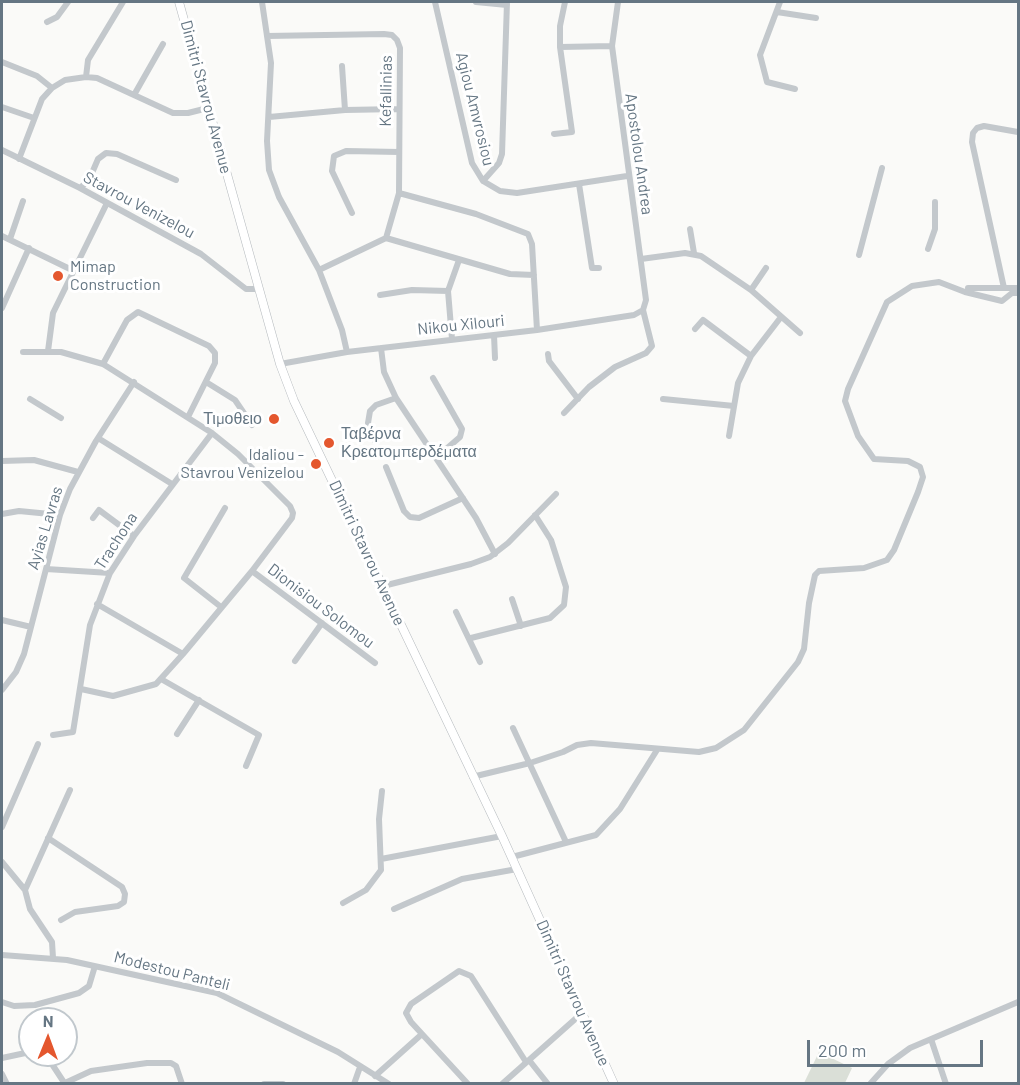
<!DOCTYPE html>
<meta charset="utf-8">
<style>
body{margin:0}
#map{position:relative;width:1020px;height:1085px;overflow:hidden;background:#fafaf8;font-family:Barlow,sans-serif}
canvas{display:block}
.frame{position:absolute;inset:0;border:3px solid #657683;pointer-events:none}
.north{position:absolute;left:18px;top:1007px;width:60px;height:60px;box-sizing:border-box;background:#fff;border:2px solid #c1c8cd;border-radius:50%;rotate:1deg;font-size:16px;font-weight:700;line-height:24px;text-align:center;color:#657683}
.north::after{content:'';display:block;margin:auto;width:21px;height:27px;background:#e4572e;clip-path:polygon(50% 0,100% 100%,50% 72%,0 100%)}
.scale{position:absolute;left:807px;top:1040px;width:176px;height:27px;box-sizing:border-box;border:3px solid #657683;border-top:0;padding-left:8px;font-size:18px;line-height:21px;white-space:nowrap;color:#657683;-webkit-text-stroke:4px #fff;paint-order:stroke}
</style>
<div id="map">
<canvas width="1020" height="1085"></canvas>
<div class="frame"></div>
<div class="north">N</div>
<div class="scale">200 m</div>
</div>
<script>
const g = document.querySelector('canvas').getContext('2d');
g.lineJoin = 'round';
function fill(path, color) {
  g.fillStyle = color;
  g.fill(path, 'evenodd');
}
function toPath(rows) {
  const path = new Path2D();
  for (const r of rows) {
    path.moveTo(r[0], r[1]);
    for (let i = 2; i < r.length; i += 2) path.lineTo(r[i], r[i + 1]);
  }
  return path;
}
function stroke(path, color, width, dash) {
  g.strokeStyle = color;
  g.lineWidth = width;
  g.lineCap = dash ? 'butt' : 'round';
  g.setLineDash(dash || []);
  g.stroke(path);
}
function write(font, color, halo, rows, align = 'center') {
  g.font = font + ' Barlow,sans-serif';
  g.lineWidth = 6;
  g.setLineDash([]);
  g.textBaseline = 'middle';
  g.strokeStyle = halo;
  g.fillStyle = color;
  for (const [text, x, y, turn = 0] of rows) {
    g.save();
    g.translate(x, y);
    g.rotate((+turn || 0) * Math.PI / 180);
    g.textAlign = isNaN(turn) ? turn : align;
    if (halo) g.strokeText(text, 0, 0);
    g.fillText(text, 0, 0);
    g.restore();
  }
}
fill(toPath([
 [819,1052,852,1068,845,1083,804,1083]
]), '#dadfd7');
const major = toPath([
 [179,2,280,364,294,401,502,836,614,1084]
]);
stroke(major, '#b5babe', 9);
stroke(toPath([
 [262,2,271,63,267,141,269,170,279,197,319,270,342,330,347,352],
 [435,2,472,163,483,181,500,191,517,193,627,176],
 [476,2,507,5],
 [618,2,612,46,646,300,643,310],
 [780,2,760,55,767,82,795,89],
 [777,12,816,18],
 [47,22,57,17,68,2],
 [267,36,384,34,392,35,397,40,400,48,399,193,386,238],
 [560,47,612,46],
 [2,62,37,76,52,88],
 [342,66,345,110],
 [86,77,88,60,123,2],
 [134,95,163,44],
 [2,107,34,118],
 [269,117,345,110,399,109],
 [554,134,572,132,560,47,560,26,565,2],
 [2,150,80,188,201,254,246,289,259,289],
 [19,159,42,99,52,88,65,80,86,77,97,78,173,113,188,113,208,108],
 [483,181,499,163,502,154,507,2],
 [579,184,592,268,599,268],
 [80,188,89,180,98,159,106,153,117,154,176,180],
 [399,193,476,214,528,234,532,244,537,330],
 [352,213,332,171,334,156,346,151,399,152],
 [690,229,694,253],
 [2,236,74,271],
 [10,239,23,201],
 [928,249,935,229,935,202],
 [859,255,882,168],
 [641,259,685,253,701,256,751,290,800,333],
 [319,270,386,238,510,274,534,275],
 [968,288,1018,288],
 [1004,288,972,142,973,133,977,128,984,126,1018,132],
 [751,290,766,268],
 [380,295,412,290,448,291],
 [2,308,29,248],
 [695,329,703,320,751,356],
 [494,335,495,358],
 [452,339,448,291,459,260],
 [381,348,384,372,396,398,476,518,495,554],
 [48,351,53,313,107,203],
 [23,352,61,352,103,364,212,433,238,454,290,506,293,513,292,518,252,571,375,663],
 [548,354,549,361,578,399],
 [103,364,127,320,138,312,209,346,215,353,215,363,188,417],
 [280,364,347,352,537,330,634,315,643,310],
 [433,378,462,429,460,437,437,457],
 [206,382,235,400,252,425],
 [30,399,61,418],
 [663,399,734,406],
 [564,413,589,387,615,367,646,353,652,346,643,310],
 [729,436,738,383,751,356,781,317],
 [98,438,172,484],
 [375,441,368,423,370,411,376,405,396,398],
 [2,461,34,460,78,472],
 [386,467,404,511,410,517,419,518,463,498],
 [2,514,19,511,60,515],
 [93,518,99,510,134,536],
 [46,569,110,573],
 [383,586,471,564,490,557,508,543,556,494],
 [512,599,521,626],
 [97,604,183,654,252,571],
 [221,607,184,578,225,508],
 [456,612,480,662],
 [2,620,31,627],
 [471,638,550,618,564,605,566,587,551,540,535,515],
 [295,661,322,623],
 [161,679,259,735,246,766],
 [81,689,113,696,156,684,183,654],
 [2,690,16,672,24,654,60,515,70,489,96,441,134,382],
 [513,728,566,842],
 [177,734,199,700],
 [53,735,73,732,90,625,110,573,134,536,212,433],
 [472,777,530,763,563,752,577,745,591,743,699,752,716,748,744,730,798,662,804,649,809,603,815,575,819,571,864,568,887,560,894,550,918,492,923,477,920,467,908,461,874,459,858,436,845,401,848,389,887,302,912,286,939,282,965,292,1002,301,1012,293,1018,293],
 [2,827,38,744],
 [48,838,122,887,125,894,124,902,118,906,75,912,61,920],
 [512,857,596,835,620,809,657,750],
 [381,859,502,836],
 [2,862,25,890,30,909,52,942,53,958],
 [25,890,70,790],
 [343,903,366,890,381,870,379,819,382,791],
 [394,909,462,879,517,869],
 [2,955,67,960,217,993,338,1052,389,1084],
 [2,1002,14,1006,35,1005,79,993,89,986,95,966],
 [931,1039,946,1084],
 [46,1055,65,1084],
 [2,1058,30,1052],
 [529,1060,548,1084],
 [2,1074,7,1084],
 [375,1076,422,1034],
 [65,1083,91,1071,147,1063,171,1063,176,1066,182,1084],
 [264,1084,283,1084],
 [354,1084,360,1067],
 [468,1084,411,1022,406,1013,411,1004,459,971,471,976,526,1062],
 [502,1084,582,1013],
 [870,1084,888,1064,910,1048,1018,1002]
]), '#c3c8cc', 6);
stroke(major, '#fff', 8);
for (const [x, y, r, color] of [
 [58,276,6,"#e4572e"],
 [274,419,6,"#e4572e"],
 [329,443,6,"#e4572e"],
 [316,464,6,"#e4572e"]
]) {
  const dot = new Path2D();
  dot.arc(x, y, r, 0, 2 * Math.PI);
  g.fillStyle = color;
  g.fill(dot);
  stroke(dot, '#fff', 2);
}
write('16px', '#657683', '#fff', [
 ["Kefallinias",386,91,-89],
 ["Dimitri Stavrou Avenue",206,97,75],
 ["Agiou Amvrosiou",475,109,76],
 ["Apostolou Andrea",639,154,82],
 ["Stavrou Venizelou",139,205,28],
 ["Nikou Xilouri",461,325,-6],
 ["Ayias Lavras",45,528,-73],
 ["Trachona",116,541,-57],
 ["Dimitri Stavrou Avenue",367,553,65],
 ["Dionisiou Solomou",321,606,37],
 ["Modestou Panteli",172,971,14],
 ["Dimitri Stavrou Avenue",573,993,66]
]);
write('16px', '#657683', '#fff', [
 ["Mimap",70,267],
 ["Construction",70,285],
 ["Τιμοθειο",262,419,"right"],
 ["Ταβέρνα",341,434],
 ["Κρεατομπερδέματα",341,452],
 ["Idaliou -",304,455,"right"],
 ["Stavrou Venizelou",304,473,"right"]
], 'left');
</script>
